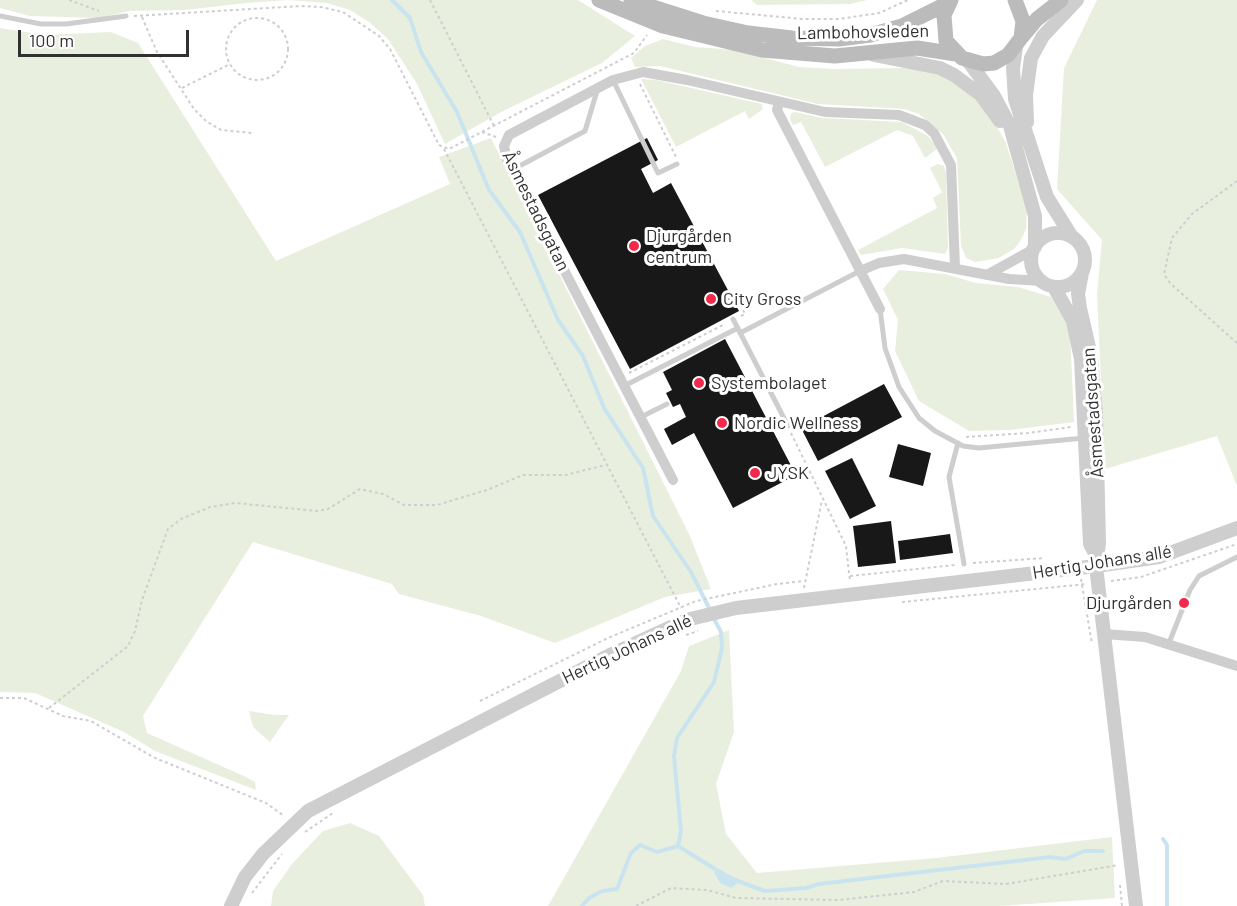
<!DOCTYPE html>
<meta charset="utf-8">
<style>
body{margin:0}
#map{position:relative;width:1237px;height:906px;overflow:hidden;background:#fff;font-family:Barlow,sans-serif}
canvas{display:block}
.scale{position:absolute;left:18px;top:30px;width:171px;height:27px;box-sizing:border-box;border:3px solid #313131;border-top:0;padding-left:8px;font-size:18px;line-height:21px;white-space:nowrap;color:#313131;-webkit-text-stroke:4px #fff;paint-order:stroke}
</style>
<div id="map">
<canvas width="1237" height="906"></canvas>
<div class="scale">100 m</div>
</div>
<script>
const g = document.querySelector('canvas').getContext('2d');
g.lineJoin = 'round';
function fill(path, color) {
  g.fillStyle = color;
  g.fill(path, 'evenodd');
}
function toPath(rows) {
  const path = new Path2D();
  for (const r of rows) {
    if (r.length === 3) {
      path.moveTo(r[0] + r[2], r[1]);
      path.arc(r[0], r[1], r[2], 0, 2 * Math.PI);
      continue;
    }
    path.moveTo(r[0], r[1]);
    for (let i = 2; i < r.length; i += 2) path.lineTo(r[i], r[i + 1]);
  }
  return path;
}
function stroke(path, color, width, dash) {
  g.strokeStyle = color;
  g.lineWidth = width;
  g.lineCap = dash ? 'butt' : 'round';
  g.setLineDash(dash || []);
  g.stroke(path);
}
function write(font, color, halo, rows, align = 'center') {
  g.font = font + ' Barlow,sans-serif';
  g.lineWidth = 6;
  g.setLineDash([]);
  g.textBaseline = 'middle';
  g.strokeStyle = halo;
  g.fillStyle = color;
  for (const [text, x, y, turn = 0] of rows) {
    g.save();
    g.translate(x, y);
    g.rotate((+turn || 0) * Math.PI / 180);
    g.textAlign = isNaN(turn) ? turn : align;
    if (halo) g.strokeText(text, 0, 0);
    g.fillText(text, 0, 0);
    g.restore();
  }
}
fill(toPath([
 [0,0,578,0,635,36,602,63,503,111,445,144,417,84,388,39,369,22,350,10,327,3,288,0,246,3,185,10,129,11,99,18,30,16,0,8],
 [751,0,867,0,850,4,757,5],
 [1237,0,1237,486,1217,436,1105,469,1097,294,1102,240,1057,189,1064,68,1097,0],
 [0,28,45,35,111,32,138,43,276,261,450,184,439,157,491,138,689,534,711,589,665,597,555,643,481,616,399,594,392,584,253,542,143,716,147,733,246,777,255,782,256,790,155,751,124,732,35,693,0,692],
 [663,39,695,47,735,50,799,67,834,69,905,68,938,74,953,81,978,99,990,114,1006,143,1027,209,1026,229,1021,240,1015,248,999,258,975,262,966,258,961,246,957,158,943,134,919,114,904,109,818,104,660,66,635,67,631,58,645,46],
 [641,79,656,80,762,104,763,109,749,119,745,111,676,147],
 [795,112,823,118,902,122,928,136,938,148,925,158,913,136,897,130,825,167,801,122,793,125,790,119,791,113],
 [938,164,944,166,946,173,948,248,945,254,902,248,861,255,858,250,937,208,933,198,942,192,930,168],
 [899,270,945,274,976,283,1018,287,1051,297,1070,329,1074,422,1010,430,969,431,919,401,895,351,898,320,883,289],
 [729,630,734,732,716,784,726,834,757,873,936,858,1112,837,1115,898,999,906,548,906,681,671,689,646],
 [249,711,275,715,289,715,270,742,253,727],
 [350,823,379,836,423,895,425,906,271,906,273,891,292,864,323,831]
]), '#e9efdf');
fill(toPath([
 [717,868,741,881,731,888,720,883,714,872]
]), '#cae4ef');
stroke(toPath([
 [392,0,410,18,421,52,457,112,489,190,520,232,558,320,583,356,604,408,643,468,653,516,691,572,710,610],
 [1163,839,1167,845,1167,906],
 [678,846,720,872],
 [735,880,765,891,806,888,819,884,1050,857,1066,859,1084,851,1103,851],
 [582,906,589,898,602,891,617,889,631,853,640,845,657,852,678,846,681,832,674,756,677,738,714,682,722,648,721,632,713,617]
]), '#cae4ef', 4);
fill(toPath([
 [647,138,658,160,641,169,653,193,671,183,739,311,630,369,538,195],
 [725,339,796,475,733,508,694,433,672,445,664,429,686,417,680,404,673,407,666,393,672,390,663,372],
 [884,384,902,417,818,461,801,428],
 [898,444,931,453,923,486,889,477],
 [852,458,876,506,850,519,825,471],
 [891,521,896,563,858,567,853,526],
 [950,534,953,553,900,560,898,541]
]), '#181818');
stroke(toPath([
 [69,0,99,11],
 [430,0,494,126],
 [716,11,803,19,839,19,879,13,908,0],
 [134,16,301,6,321,7,343,12,379,36,390,49,439,145,449,149,634,53,647,35],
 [142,17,157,52,194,109,206,121,221,130,252,133],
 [257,49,31],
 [640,84,676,157],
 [182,88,230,64],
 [482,132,496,137],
 [444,149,681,608],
 [1237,181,1192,214,1172,238,1164,274,1170,283,1237,343],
 [741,316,745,314,736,296,744,292],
 [629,373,725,324],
 [791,433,846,546,850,582],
 [966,437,1028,433,1071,427],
 [973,563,1045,558],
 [850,576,955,565],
 [1081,579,1092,644],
 [1111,581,1141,577,1237,544],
 [804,588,822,500],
 [902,602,1087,584],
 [686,635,698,631],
 [0,698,24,698,63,716,91,721,155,758,266,803,284,816],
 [480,701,608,638,696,601,777,584,804,581],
 [49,708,128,646,135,631,142,600,168,529,181,519,210,507,235,503,317,511,328,509,360,489,383,494,404,505,437,505,487,490,523,475,566,475,605,465],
 [305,832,333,813],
 [1120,885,1122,906],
 [252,893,282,854],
 [636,906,671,888,707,890,736,898,839,900,914,892,943,881,1006,884,1118,865]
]), '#cecece', 2, [3, 3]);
stroke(toPath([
 [0,16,41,24,66,24,126,16],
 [613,80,658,173,677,164],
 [512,170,585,131,597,91],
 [880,309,885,348,899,387,919,418,935,431,963,446,979,448,1084,438],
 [733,319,788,426],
 [740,333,860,271],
 [624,386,738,328],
 [641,417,667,404],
 [958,443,949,477,964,564],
 [1169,643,1190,590,1199,576,1237,557]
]), '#cecece', 5);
stroke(toPath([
 [779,102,777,110,880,309],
 [860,271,879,263,904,259,1009,279,1042,281],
 [987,275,1034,249],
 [673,480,507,160,504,146,509,135,613,80,643,72,687,80,825,112,899,115,925,125,934,133,951,165,955,268],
 [1104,634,1145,637,1237,666]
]), '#cecece', 10);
stroke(toPath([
 [1016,47,1013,68,1015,99,1047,197,1072,237],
 [874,55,940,68,954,75,981,95,1000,121],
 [969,62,994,96,1010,126,1035,216,1035,247],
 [1027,122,1026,95,1031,58,1043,36,1077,0],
 [1058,260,27],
 [1082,273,1078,294,1080,308,1091,356,1096,413,1099,543,1096,566,1136,906],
 [1054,287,1073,321,1081,359,1090,544,1095,553],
 [231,906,245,877,263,854,308,811,612,654,686,620,736,608,1096,566,1159,557,1237,528]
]), '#cecece', 14);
stroke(toPath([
 [599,0,663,26,762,50,835,56,917,48,956,54],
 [631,0,703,23,748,33,792,38,839,39,870,35,902,26,950,2],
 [951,0,944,15,946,41,962,58,983,64,994,63,1008,55,1021,38,1023,21,1015,0],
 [1021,38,1037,19,1061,0]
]), '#bbb', 15);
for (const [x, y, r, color] of [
 [634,246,6,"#f12a4c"],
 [711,299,6,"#f12a4c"],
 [699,383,6,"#f12a4c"],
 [722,423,6,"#f12a4c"],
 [755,473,6,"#f12a4c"],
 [1184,603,6,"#f12a4c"]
]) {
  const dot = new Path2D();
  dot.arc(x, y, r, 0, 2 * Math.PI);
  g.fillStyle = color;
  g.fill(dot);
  stroke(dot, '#fff', 2);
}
write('18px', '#313131', '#fff', [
 ["Lambohovsleden",863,32,-1],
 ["Åsmestadsgatan",536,211,64],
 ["Åsmestadsgatan",1093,413,-94],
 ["Hertig Johans allé",1102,562,-9],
 ["Hertig Johans allé",627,649,-25]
]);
write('18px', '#313131', '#fff', [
 ["Djurgården",646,236],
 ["centrum",646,257],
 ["City Gross",723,299],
 ["Systembolaget",711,383],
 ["Nordic Wellness",734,423],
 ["JYSK",767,473],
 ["Djurgården",1172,603,"right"]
], 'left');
</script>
